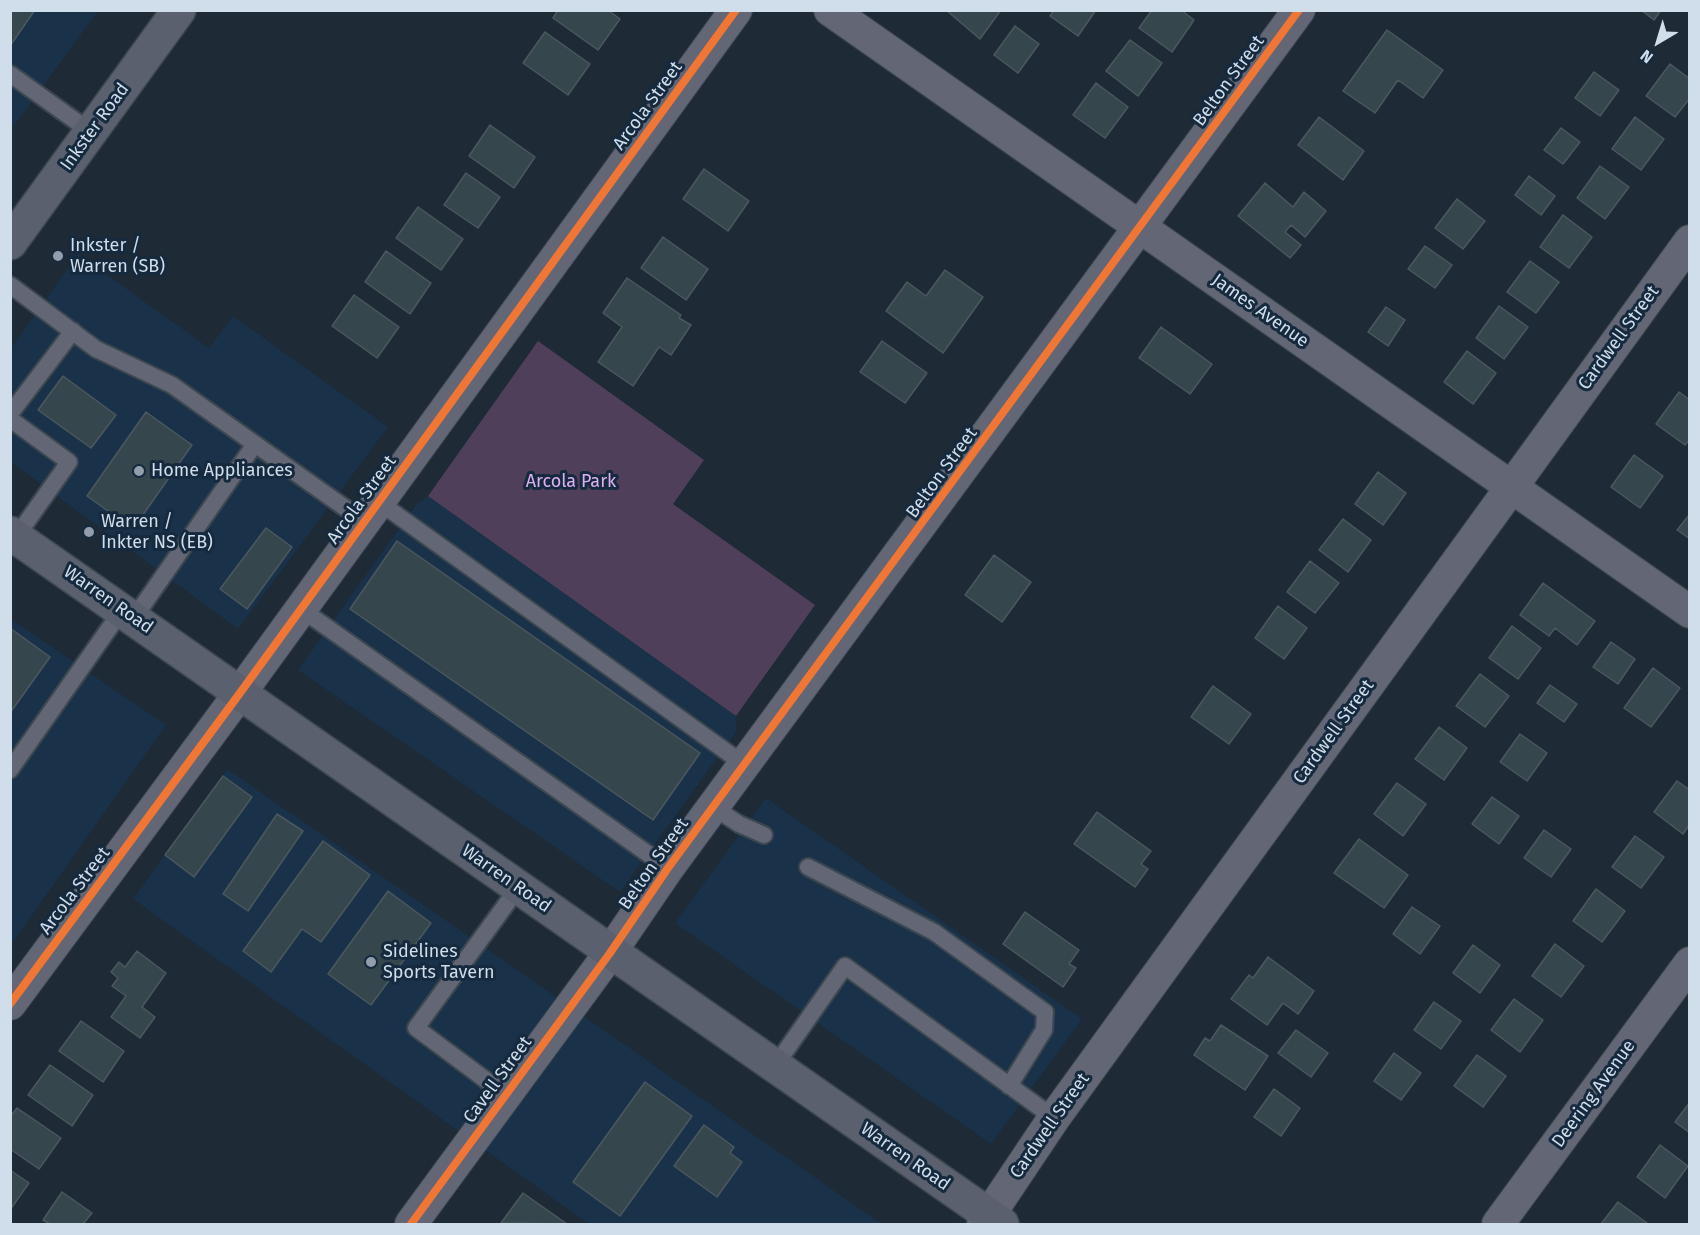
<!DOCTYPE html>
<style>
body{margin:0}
#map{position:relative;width:1700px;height:1235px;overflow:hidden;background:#1e2a35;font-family:"Fira Sans",sans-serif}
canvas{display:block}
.frame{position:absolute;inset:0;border:12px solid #d0ddea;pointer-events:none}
.north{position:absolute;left:1628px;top:12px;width:60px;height:60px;-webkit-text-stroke:4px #152a3e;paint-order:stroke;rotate:218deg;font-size:16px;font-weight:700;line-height:24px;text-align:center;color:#d0ddea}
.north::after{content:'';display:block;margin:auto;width:21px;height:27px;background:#d0ddea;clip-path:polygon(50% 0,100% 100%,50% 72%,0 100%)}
</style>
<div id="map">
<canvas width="1700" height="1235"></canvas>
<div class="frame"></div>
<div class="north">N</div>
</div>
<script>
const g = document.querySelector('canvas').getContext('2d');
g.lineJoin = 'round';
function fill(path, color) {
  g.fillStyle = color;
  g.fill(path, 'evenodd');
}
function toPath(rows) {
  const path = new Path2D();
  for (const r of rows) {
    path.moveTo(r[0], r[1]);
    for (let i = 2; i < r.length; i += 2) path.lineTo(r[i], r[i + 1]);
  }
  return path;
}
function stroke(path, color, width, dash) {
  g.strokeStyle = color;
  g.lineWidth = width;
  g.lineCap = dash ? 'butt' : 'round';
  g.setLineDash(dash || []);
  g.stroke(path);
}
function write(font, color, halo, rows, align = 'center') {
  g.font = font + ' "Fira Sans",sans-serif';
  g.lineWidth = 6;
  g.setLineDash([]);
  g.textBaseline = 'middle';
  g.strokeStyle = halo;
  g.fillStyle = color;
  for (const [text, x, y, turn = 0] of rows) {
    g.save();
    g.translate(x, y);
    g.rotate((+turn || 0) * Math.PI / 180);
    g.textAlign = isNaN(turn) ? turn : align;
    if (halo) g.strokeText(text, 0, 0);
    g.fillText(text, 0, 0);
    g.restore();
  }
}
fill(toPath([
 [11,11,98,11,11,130],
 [78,254,209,348,233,316,388,427,238,629,11,462,11,348],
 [428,496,736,716,736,732,620,892,298,670,416,505],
 [11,619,166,725,11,945],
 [227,769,477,942,882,1224,589,1224,133,899],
 [766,798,1082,1019,991,1144,675,923]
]), '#193149');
fill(toPath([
 [538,341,704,460,673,504,815,605,736,716,428,496]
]), '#503f5a');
const building = toPath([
 [10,10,35,10,12,43,10,41,10,10],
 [558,10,608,10,620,19,598,50,553,18,558,10],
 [946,10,1001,10,980,39,946,10],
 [1054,10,1096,10,1078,36,1050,16,1054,10],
 [1152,10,1181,10,1194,20,1172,52,1139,28,1152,10],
 [1641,10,1661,10,1654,20,1641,10],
 [1015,26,1039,44,1018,73,994,55,1015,26],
 [1387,30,1443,70,1423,98,1398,80,1375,113,1343,91,1387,30],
 [545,32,590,64,568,95,523,63,545,32],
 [1130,40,1162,63,1138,96,1106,71,1130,40],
 [1670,64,1690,79,1690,98,1675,117,1646,96,1670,64],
 [1594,72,1619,90,1600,116,1575,98,1594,72],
 [1096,83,1128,107,1105,138,1073,115,1096,83],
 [1319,117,1364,151,1343,180,1298,145,1319,117],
 [1635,117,1664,139,1641,170,1612,149,1635,117],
 [490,125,535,157,514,188,469,156,490,125],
 [1561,128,1580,142,1563,164,1544,150,1561,128],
 [1600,166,1629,187,1605,219,1577,198,1600,166],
 [704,169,749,201,728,231,683,199,704,169],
 [466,173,500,197,478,228,444,205,466,173],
 [1529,176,1555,196,1541,215,1515,195,1529,176],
 [1265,183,1293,207,1304,192,1326,211,1305,237,1291,225,1285,232,1301,245,1290,258,1238,216,1265,183],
 [1457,199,1485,221,1463,249,1435,228,1457,199],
 [418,207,463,239,441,270,396,238,418,207],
 [1563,215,1592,237,1569,268,1540,247,1563,215],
 [663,237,708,269,686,300,641,268,663,237],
 [1425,246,1452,265,1435,288,1408,269,1425,246],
 [386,251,431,283,410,314,365,282,386,251],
 [1530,261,1559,282,1536,313,1507,292,1530,261],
 [945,270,983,297,943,353,886,311,907,282,926,296,945,270],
 [627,278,681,315,679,318,691,325,671,355,659,347,633,386,598,362,622,327,603,313,627,278],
 [354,295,399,327,377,358,332,326,354,295],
 [1499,306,1528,327,1504,359,1476,338,1499,306],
 [1386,307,1405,320,1388,346,1368,332,1386,307],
 [1161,327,1212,364,1190,394,1139,358,1161,327],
 [882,341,927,373,905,403,860,372,882,341],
 [1467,351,1496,373,1473,404,1444,382,1467,351],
 [63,376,116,415,91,448,38,410,63,376],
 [1679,392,1690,400,1690,439,1685,445,1656,424,1679,392],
 [146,412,192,445,133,529,87,496,146,412],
 [1634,455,1663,476,1640,508,1611,487,1634,455],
 [1378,472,1406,493,1383,525,1355,504,1378,472],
 [1690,514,1690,539,1677,530,1690,514],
 [1343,519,1371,540,1348,572,1319,550,1343,519],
 [266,528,292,547,247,609,220,589,266,528],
 [397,541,700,753,653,820,350,609,397,541],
 [994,555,1031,582,1002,622,965,595,994,555],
 [1310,561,1339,583,1315,613,1287,592,1310,561],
 [1543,583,1595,621,1577,645,1555,628,1549,636,1520,615,1543,583],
 [1278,606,1307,628,1284,659,1255,638,1278,606],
 [1512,626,1541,648,1518,679,1489,658,1512,626],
 [10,628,50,657,10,713,10,628],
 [1611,642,1635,659,1618,684,1593,667,1611,642],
 [1653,668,1680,688,1651,727,1624,708,1653,668],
 [1480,674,1509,696,1485,727,1456,706,1480,674],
 [1550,685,1577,704,1564,722,1537,703,1550,685],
 [1213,686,1251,714,1229,744,1191,717,1213,686],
 [1439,727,1467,748,1444,780,1415,759,1439,727],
 [1520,734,1547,753,1527,781,1500,762,1520,734],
 [223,776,252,797,194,877,165,855,223,776],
 [1677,781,1690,790,1690,824,1683,834,1654,812,1677,781],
 [1397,783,1426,804,1403,836,1374,814,1397,783],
 [1492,797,1519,816,1499,844,1472,824,1492,797],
 [1097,812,1151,851,1141,864,1148,869,1135,887,1074,844,1097,812],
 [277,814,303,831,248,911,223,894,277,814],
 [1544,830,1571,849,1551,877,1524,858,1544,830],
 [1635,836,1664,857,1641,888,1612,867,1635,836],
 [1359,839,1408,875,1384,908,1334,873,1359,839],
 [323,841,370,875,321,942,302,929,271,972,243,951,323,841],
 [1596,889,1625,911,1602,942,1573,921,1596,889],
 [388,891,431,923,371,1005,328,974,388,891],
 [1412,907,1440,926,1420,954,1393,934,1412,907],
 [1025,912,1079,950,1069,964,1076,968,1063,987,1003,944,1025,912],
 [1555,944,1584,966,1561,997,1532,976,1555,944],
 [1473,945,1500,965,1480,993,1453,973,1473,945],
 [137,951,166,973,142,1007,155,1017,140,1038,111,1017,126,996,112,986,118,978,111,972,119,962,125,967,137,951],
 [1268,957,1314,991,1298,1014,1283,1003,1267,1025,1231,999,1249,975,1253,978,1268,957],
 [1514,999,1543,1020,1520,1052,1491,1030,1514,999],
 [1434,1002,1461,1021,1441,1049,1414,1030,1434,1002],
 [81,1021,124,1051,103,1082,59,1051,81,1021],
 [1221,1025,1268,1056,1245,1090,1194,1055,1205,1038,1210,1041,1221,1025],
 [1296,1030,1328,1053,1311,1077,1278,1053,1296,1030],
 [1394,1053,1421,1073,1401,1100,1374,1081,1394,1053],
 [1477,1055,1506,1076,1483,1107,1454,1086,1477,1055],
 [50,1065,93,1095,72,1126,28,1095,50,1065],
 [645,1082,692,1116,620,1216,573,1182,645,1082],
 [1274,1089,1300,1108,1281,1136,1254,1117,1274,1089],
 [1690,1102,1690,1133,1675,1122,1690,1102],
 [17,1108,61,1138,39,1169,10,1149,10,1117,17,1108],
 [704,1125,734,1147,730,1153,742,1162,717,1197,674,1166,704,1125],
 [1660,1145,1688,1166,1665,1198,1637,1177,1660,1145],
 [10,1170,29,1183,10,1210,10,1170],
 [62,1192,92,1213,83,1224,50,1224,43,1220,62,1192],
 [523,1193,567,1224,501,1223,523,1193],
 [1618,1202,1647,1223,1645,1224,1601,1224,1618,1202]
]);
fill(building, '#36464d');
stroke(building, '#4b585f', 1.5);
const lane = toPath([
 [10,74,91,132],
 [10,285,96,349,172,385,255,444],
 [10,414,73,331],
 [10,419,69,462,16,537],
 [379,502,745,765],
 [301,609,668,868],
 [134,618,255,444,365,522],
 [10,770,122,610],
 [713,807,739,824,764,835],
 [808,867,934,932,1045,1012,1044,1030,1009,1086],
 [775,1066,845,966,1054,1118],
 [506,1095,416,1028,518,888]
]);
const street = toPath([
 [830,10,1690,612],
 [10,1004,240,693,736,10],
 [411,1224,610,953,668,868,1299,10],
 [983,1224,1054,1118,1690,241],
 [1498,1224,1690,963]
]);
const secondary = toPath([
 [10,243,179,10],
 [10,533,1002,1224]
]);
stroke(lane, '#3c4750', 20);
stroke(street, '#3c4750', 34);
stroke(secondary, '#3c4750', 36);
stroke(lane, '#636674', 16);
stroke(street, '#636674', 32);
stroke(secondary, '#5a606e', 33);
stroke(toPath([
 [10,1004,240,693,736,10],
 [411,1224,610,953,668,868,1299,10]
]), '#f07635', 8);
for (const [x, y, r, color] of [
 [58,256,6,"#929eab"],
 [139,471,6,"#929eab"],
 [89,532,6,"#929eab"],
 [371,962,6,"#929eab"]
]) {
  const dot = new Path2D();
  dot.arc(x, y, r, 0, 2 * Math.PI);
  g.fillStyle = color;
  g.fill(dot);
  stroke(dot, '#152a3e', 2);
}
write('18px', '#d0ddea', '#152a3e', [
 ["Belton Street",1229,81,-54],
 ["Arcola Street",648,106,-54],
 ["Inkster Road",95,127,-54],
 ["James Avenue",1260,311,35],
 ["Cardwell Street",1619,338,-54],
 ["Belton Street",942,473,-54],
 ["Arcola Street",362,500,-54],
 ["Warren Road",108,600,35],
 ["Cardwell Street",1334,732,-54],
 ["Belton Street",654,864,-55],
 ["Warren Road",506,879,35],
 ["Arcola Street",75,891,-53],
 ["Cavell Street",498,1080,-54],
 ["Deering Avenue",1594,1094,-54],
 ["Cardwell Street",1050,1126,-55],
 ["Warren Road",905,1157,35]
]);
write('18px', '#d0ddea', '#152a3e', [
 ["Inkster /",70,246],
 ["Warren (SB)",70,267],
 ["Home Appliances",151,471],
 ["Warren /",101,522],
 ["Inkter NS (EB)",101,543],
 ["Sidelines",383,952],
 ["Sports Tavern",383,973]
], 'left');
write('18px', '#deaff0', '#152a3e', [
 ["Arcola Park",571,482]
]);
</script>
